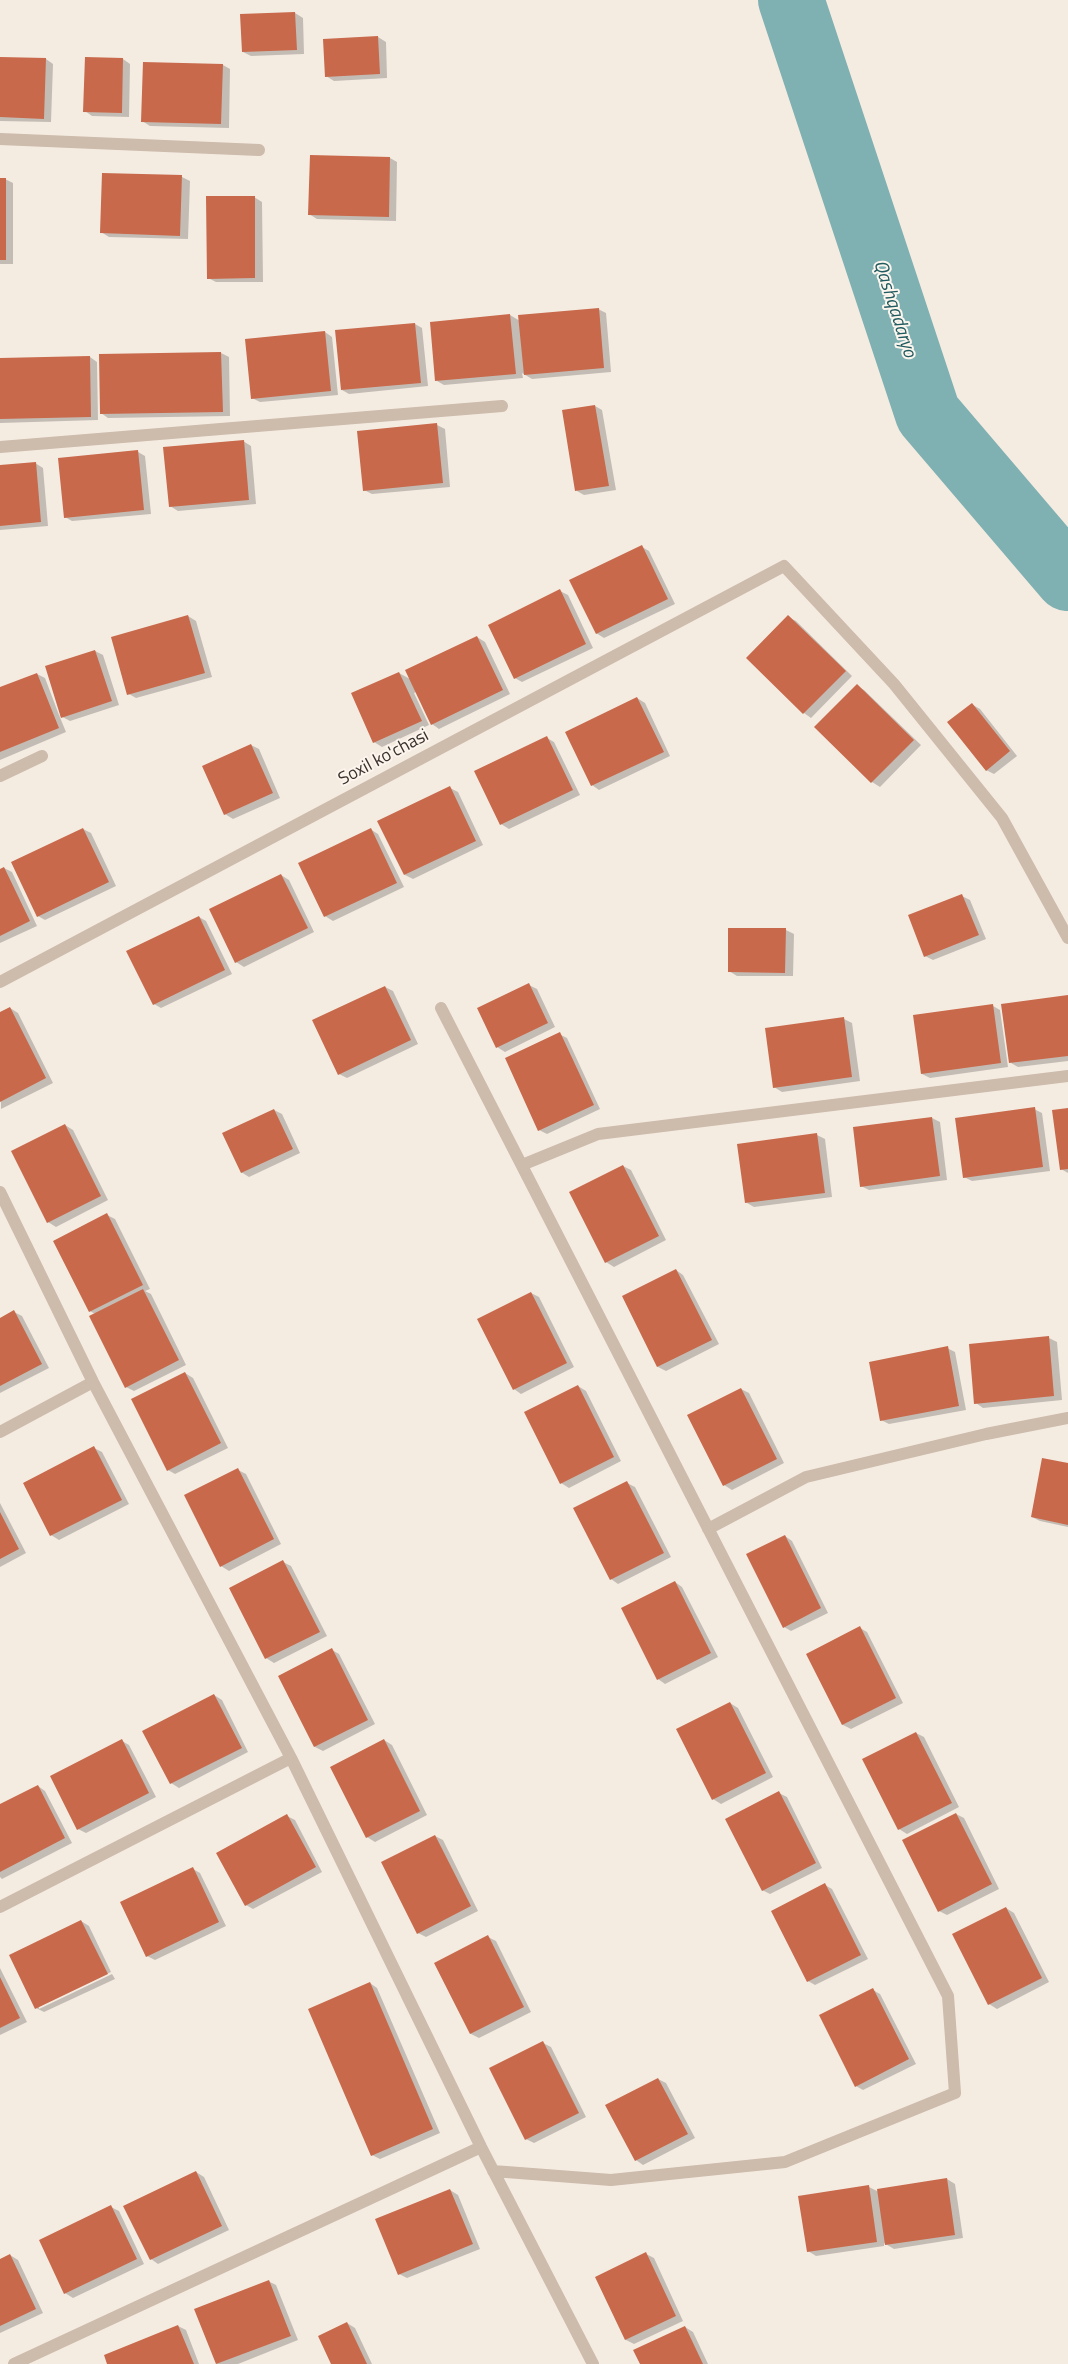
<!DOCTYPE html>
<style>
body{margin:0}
canvas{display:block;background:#f4ebe1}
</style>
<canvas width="1068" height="2364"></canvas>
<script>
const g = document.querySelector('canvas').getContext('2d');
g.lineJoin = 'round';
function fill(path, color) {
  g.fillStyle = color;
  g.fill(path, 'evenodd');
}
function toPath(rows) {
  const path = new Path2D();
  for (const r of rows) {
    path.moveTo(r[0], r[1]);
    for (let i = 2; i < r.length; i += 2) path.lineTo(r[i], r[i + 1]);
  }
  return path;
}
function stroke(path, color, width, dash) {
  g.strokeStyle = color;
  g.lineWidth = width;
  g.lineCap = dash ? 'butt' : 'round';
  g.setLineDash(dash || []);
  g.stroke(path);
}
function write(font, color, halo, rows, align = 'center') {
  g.font = font + ' "Titillium Web",sans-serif';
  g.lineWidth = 4;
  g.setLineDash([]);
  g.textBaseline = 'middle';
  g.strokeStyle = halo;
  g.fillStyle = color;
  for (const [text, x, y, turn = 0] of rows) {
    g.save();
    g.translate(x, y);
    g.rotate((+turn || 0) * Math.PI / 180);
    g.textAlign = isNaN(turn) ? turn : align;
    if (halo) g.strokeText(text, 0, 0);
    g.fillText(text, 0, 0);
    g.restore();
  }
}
fill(toPath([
 [295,13,303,18,304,54,251,56,243,52],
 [378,37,386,42,387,78,334,81,326,76],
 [0,58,46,59,53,64,51,122,0,121],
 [123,59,130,64,129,117,92,116,85,111],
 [223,65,230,69,229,128,150,126,142,121],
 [390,158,397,162,396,221,317,219,309,214],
 [103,174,182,177,190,181,188,239,109,237,101,232],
 [0,179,5,179,13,183,13,264,0,264],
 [254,197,262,202,263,282,216,282,208,278],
 [598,309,606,313,611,372,532,379,522,373,523,378,444,385,437,381,510,315,520,321],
 [415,324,422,328,428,386,349,394,342,390],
 [325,332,332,337,338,395,260,402,252,398],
 [221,353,229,357,230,416,108,418,101,413,100,355],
 [90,357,97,362,98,420,0,423,0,359],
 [595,406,602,410,616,490,584,495,577,491],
 [437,425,445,429,450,487,372,494,364,490],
 [243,441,251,446,256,504,178,511,170,506],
 [138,452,145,456,151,514,72,521,65,517],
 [35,463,43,468,48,526,0,530,0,467],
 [642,547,649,551,675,604,604,638,596,633],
 [560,591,568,595,593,648,522,682,515,678],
 [188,616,196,621,212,677,136,698,129,694],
 [788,617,796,621,852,676,811,718,804,713,748,658],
 [477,637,485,642,510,694,439,729,432,724,416,692,414,693,429,725,382,747,374,742,399,673,410,679],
 [95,651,103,655,119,705,70,721,59,715,66,732,0,760,0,689,37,674,45,678,59,715,61,715],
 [857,686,864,690,921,745,880,787,872,782,816,727],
 [637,698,645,703,670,756,599,790,592,785],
 [973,705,980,709,1017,756,994,774,986,770],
 [547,738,554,742,580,795,509,829,501,824,476,771],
 [251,745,259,749,280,798,233,819,225,814,204,766],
 [450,788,458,792,483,845,413,879,405,875],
 [83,829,91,833,116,886,45,920,38,916],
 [370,829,378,834,404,887,333,921,325,916],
 [4,868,12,872,37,926,0,943,0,870],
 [281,875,289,880,314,932,244,967,236,962],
 [962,896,970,900,986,939,933,960,925,956],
 [199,917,206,921,232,974,161,1008,154,1004],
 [786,930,794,934,793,976,737,976,729,971],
 [529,985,537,989,555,1027,505,1052,497,1047],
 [385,987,393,991,418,1044,347,1078,339,1074],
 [1068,996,1068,1061,1018,1067,1011,1063],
 [993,1006,1000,1010,1008,1067,930,1078,922,1074],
 [10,1008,18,1013,53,1083,1,1109,0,1014],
 [844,1019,852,1023,860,1081,782,1092,774,1087],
 [559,1034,567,1038,600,1109,547,1134,539,1130],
 [1034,1109,1042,1113,1050,1171,972,1181,964,1177],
 [1068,1109,1068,1173,1061,1169],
 [274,1110,282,1114,300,1153,249,1177,241,1172],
 [932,1118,940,1122,947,1180,869,1190,861,1186],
 [65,1125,73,1130,108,1200,56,1227,48,1222],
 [817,1135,825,1139,832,1197,754,1207,747,1203],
 [623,1166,631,1170,666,1240,614,1267,606,1262],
 [107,1215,115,1219,150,1289,145,1291,151,1294,186,1365,134,1391,126,1387,95,1314,90,1311],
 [676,1270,683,1275,719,1344,666,1371,658,1367,623,1297],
 [531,1293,539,1297,574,1367,521,1394,514,1389],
 [14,1312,22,1316,49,1368,0,1393,0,1319],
 [1049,1338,1057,1342,1062,1400,983,1408,976,1403],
 [947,1348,955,1352,966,1410,889,1424,881,1420],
 [185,1373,193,1378,228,1448,175,1474,168,1470],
 [578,1386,586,1391,621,1461,569,1488,561,1483],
 [741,1389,749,1393,784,1463,732,1490,724,1485],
 [94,1448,102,1452,129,1504,59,1540,51,1535,24,1483],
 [1068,1464,1068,1527,1040,1521,1032,1517],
 [238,1470,246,1474,281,1544,229,1571,221,1566,186,1496],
 [627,1483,635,1487,671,1557,618,1584,611,1579],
 [0,1503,26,1553,0,1567],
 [785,1536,792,1541,828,1613,791,1631,784,1627],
 [283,1562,291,1566,327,1636,274,1663,266,1658,231,1588],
 [675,1582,682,1587,718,1657,665,1684,658,1679],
 [860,1628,867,1632,903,1703,851,1729,843,1725,807,1654],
 [332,1650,339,1654,375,1724,323,1751,315,1747,279,1676],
 [214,1695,222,1700,248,1752,179,1788,171,1783],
 [730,1703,738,1708,773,1777,721,1804,713,1799],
 [916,1733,924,1737,959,1807,907,1834,899,1829],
 [384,1740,392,1745,427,1815,375,1842,367,1837],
 [122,1741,129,1745,156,1797,86,1833,78,1829],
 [38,1786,45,1791,72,1843,2,1879,0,1877,0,1805],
 [779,1793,787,1797,822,1868,770,1894,762,1890],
 [956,1814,964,1818,999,1889,947,1915,939,1911],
 [287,1816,295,1820,322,1872,253,1909,246,1905],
 [435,1836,443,1840,478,1911,426,1937,418,1933],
 [193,1869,200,1873,226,1926,155,1960,147,1956],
 [825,1885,832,1889,868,1959,815,1985,808,1981],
 [1006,1908,1014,1913,1049,1982,997,2009,989,2004],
 [81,1921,89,1926,111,1972,39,2006,39,2009,112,1974,115,1979,44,2012,36,2008],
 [488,1937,496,1941,531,2012,479,2038,471,2034,436,1963],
 [0,1968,27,2022,0,2035],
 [370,1983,377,1988,440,2133,380,2159,372,2155],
 [873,1990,880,1994,916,2064,863,2090,856,2086],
 [543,2043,551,2047,586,2117,534,2143,526,2139],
 [658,2079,666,2083,695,2138,643,2165,636,2160],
 [196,2172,204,2177,229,2230,158,2264,151,2259],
 [947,2179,955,2184,963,2238,894,2249,884,2243,884,2246,816,2256,808,2251,869,2187,879,2192],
 [450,2190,458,2195,480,2249,407,2278,399,2274],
 [111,2207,119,2211,144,2264,73,2298,65,2293,40,2241],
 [646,2254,654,2258,683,2321,634,2344,626,2340,596,2277],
 [10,2255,18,2260,43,2313,0,2333,0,2260],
 [268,2281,276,2285,298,2340,238,2364,217,2364,196,2310],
 [347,2323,355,2328,372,2364,332,2364],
 [178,2326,186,2330,199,2364,109,2364],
 [685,2327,693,2332,708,2364,641,2364]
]), '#0003');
stroke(toPath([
 [791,0,928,414,1068,578]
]), '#7fb0b2', 66);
fill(toPath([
 [295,12,297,50,242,52,240,14],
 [378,36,380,74,325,77,323,39],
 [0,57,46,58,44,119,0,117],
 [85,57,123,58,122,113,83,112],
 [143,62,223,64,221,124,141,122],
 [310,155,390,157,389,217,308,215],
 [102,173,182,175,180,236,100,233],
 [0,178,6,178,6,260,0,260],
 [206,196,255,196,255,278,207,279],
 [599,308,604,368,524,375,518,315],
 [510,314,516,374,435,381,430,322],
 [415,323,421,383,341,390,335,330],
 [325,331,331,391,251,399,245,339],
 [221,352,223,412,100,414,99,354],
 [90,356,91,417,0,419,0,358],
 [595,405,609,486,575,491,562,410],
 [437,423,443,483,363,491,357,431],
 [244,440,249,500,169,507,163,447],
 [138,450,144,510,64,518,58,458],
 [36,462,41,522,0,526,0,465],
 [642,545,668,599,596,634,569,580],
 [560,589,586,644,514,679,488,625],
 [188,615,205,673,127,695,111,637],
 [788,615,846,671,803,714,746,658],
 [477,636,503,690,431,725,405,670],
 [95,650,112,701,61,718,45,666],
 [399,672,422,721,373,743,351,693],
 [37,673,59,728,0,752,0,687],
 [857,684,914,740,871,783,814,727],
 [637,697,664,752,591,786,565,732],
 [972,703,1010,751,986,771,947,722],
 [547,736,573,790,500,825,474,771],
 [251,744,273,793,224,815,202,766],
 [450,786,476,841,404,875,377,821],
 [83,828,109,882,37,917,11,862],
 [371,828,397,883,324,917,298,863],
 [4,867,30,921,0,936,0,869],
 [281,874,308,928,235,963,209,909],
 [962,894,979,935,924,957,908,915],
 [199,916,225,970,153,1005,126,951],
 [728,928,786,928,785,973,728,972],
 [529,983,548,1023,496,1048,477,1008],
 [385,986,411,1040,338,1075,312,1020],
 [1068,995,1068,1056,1009,1063,1001,1004],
 [993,1004,1001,1063,921,1074,913,1015],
 [10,1007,46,1078,0,1102,0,1012],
 [844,1017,852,1077,773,1088,765,1028],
 [560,1032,594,1105,538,1131,505,1058],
 [1035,1107,1043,1167,963,1178,955,1118],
 [1068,1108,1068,1169,1060,1170,1052,1110],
 [274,1109,293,1149,241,1173,222,1133],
 [932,1117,940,1176,860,1187,853,1127],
 [65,1124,101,1196,47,1223,11,1151],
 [817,1133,825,1193,745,1203,737,1144],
 [623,1165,659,1236,605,1263,569,1192],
 [107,1213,143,1285,89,1312,53,1241],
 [676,1269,712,1340,657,1367,622,1296],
 [143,1289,179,1360,125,1388,89,1316],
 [531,1292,567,1363,513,1390,477,1319],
 [14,1310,42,1364,0,1386,0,1318],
 [1049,1336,1054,1396,974,1404,969,1344],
 [948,1346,959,1406,880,1421,869,1362],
 [185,1372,221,1443,167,1471,131,1399],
 [578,1385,614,1457,560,1484,524,1412],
 [741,1388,777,1459,723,1486,687,1415],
 [94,1446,122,1500,50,1536,23,1483],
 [1042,1458,1068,1463,1068,1525,1031,1517],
 [238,1468,274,1539,220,1567,184,1495],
 [627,1481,664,1553,610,1580,573,1508],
 [0,1512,19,1549,0,1559],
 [785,1535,821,1608,783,1628,746,1554],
 [283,1560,320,1632,265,1659,229,1588],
 [675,1581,711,1653,657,1680,621,1608],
 [860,1626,896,1698,842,1725,806,1654],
 [332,1648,368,1720,314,1747,278,1676],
 [214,1694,242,1748,170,1784,142,1731],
 [730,1702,766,1773,712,1800,676,1729],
 [916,1732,952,1803,898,1830,862,1759],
 [122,1739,149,1793,77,1830,50,1776],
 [384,1739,420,1811,366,1838,330,1767],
 [38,1785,65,1838,0,1872,0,1804],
 [779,1791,816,1863,762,1891,725,1819],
 [956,1813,992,1884,938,1912,902,1840],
 [287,1814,316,1867,245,1906,216,1853],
 [435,1835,471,1906,417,1934,381,1862],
 [193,1867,219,1922,146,1957,120,1902],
 [825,1883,861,1955,807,1982,771,1911],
 [1006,1907,1042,1978,988,2005,952,1934],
 [81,1920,108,1974,35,2009,9,1955],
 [488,1935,524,2007,470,2034,434,1963],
 [0,1977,20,2018,0,2028],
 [370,1982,433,2129,371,2156,308,2009],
 [873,1988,909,2059,855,2087,819,2015],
 [543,2041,579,2113,525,2140,489,2068],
 [658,2078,688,2134,635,2161,605,2105],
 [196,2171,222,2226,150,2260,123,2206],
 [947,2178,955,2235,885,2245,877,2189],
 [869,2185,877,2242,807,2252,798,2196],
 [450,2189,473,2244,398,2275,375,2219],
 [111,2205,137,2259,64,2294,39,2240],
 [646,2252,676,2316,625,2340,595,2277],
 [10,2254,36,2309,0,2326,0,2259],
 [269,2280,291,2336,216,2364,194,2309],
 [347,2322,367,2364,331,2364,318,2336],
 [178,2325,194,2364,107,2364,104,2355],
 [685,2326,703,2364,640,2364,633,2350]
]), '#c8694b');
stroke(toPath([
 [0,139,259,150],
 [0,447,502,406],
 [0,776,42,756],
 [0,982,784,566,894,684,1002,818,1068,938],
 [441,1008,948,1996,955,2093,785,2162,611,2180,493,2171],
 [522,1165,598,1134,1068,1076],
 [0,1192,93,1382,291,1758,481,2147,593,2364],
 [0,1432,93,1382],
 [708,1529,806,1477,986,1434,1068,1418],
 [0,1907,291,1758],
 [14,2364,481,2147]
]), '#cdbbac', 12);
write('18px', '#3b302b', '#fbf5ee', [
 ["Soxil ko'chasi",384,758,-28]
]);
write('italic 19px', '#1f5a5e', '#fbf5ee', [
 ["Qashqadaryo",894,309,72]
]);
</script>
